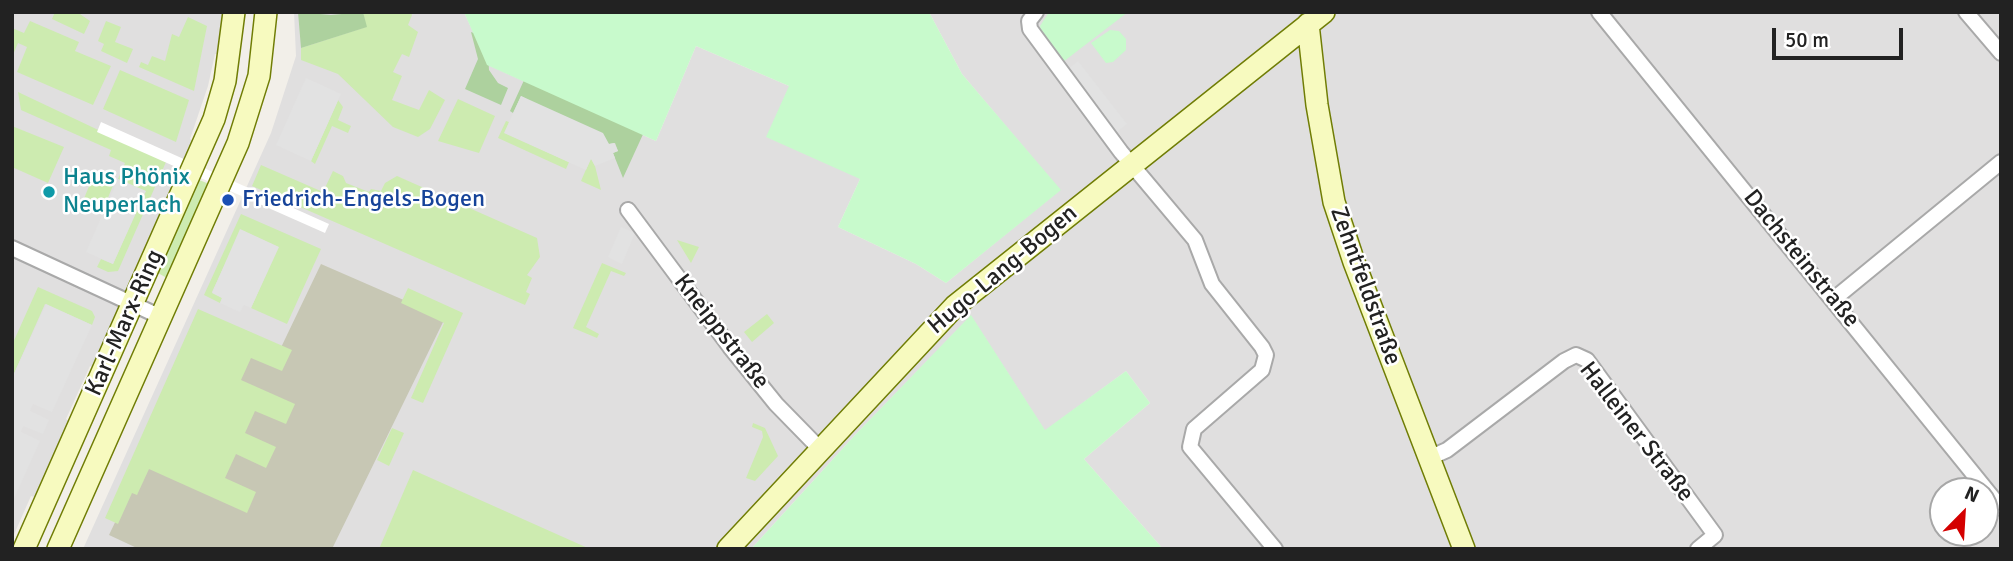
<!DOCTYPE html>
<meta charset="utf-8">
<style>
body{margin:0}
#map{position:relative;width:2013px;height:561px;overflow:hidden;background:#f2efe9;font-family:Signika,sans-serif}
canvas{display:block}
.frame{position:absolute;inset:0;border:14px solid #222;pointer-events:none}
.north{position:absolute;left:1929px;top:477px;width:70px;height:70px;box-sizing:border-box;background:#fff;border:2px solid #a7a7a7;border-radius:50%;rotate:24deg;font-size:19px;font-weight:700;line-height:28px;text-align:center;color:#222}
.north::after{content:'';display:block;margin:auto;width:24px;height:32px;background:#d40000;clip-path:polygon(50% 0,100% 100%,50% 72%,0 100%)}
.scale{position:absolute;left:1772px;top:28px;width:131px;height:32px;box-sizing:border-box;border:4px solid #222;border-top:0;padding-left:9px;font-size:21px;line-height:24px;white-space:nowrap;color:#222;-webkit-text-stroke:5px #fff;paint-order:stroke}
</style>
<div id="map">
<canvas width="2013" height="561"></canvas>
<div class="frame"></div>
<div class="north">N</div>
<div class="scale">50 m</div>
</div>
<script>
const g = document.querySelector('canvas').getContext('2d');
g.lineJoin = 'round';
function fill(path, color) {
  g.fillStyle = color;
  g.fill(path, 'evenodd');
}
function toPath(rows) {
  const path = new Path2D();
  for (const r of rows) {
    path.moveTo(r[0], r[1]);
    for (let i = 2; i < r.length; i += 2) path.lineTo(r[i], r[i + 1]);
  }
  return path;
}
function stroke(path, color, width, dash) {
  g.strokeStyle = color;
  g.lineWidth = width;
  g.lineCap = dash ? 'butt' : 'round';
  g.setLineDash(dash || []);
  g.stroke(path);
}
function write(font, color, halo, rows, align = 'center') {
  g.font = font + ' Signika,sans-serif';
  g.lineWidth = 5;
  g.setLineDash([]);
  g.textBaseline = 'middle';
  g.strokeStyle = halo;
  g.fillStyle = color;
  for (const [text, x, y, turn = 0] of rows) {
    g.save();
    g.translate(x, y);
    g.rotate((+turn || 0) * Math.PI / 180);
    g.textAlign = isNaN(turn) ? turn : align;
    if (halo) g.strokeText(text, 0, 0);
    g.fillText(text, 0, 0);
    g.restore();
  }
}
fill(toPath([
 [12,12,224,12,220,54,215,54,208,86,190,139,195,142,95,368,90,366,66,419,72,423,37,498,31,496,12,539],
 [294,12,464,12,488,65,656,141,696,46,789,86,860,179,838,227,916,264,946,283,1060,190,962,74,929,12,2001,12,2001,549,1163,549,1084,459,1150,403,1126,371,1045,431,971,316,855,435,751,549,83,549,271,133,296,56],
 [1943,491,1985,491,1985,533,1943,533]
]), '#e0dfdf');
fill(toPath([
 [321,264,445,318,332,549,139,549,109,535,144,462,231,389,250,350,275,360]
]), '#c7c7b4');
fill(toPath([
 [55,12,77,12,90,21,84,34,52,19],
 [363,12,411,12,412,15,408,25,418,32,409,57,402,54,393,72,402,76,392,100,419,110,429,90,445,100,430,129,418,137,393,127,338,74,301,60,301,48,366,27],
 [188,17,207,26,194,91,139,67,141,62,148,65,152,56,165,61,172,34,179,37],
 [30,21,79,42,75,51,111,66,93,105,17,72,27,47,18,43,12,57,12,28,24,33],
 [106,21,121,27,115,42,133,49,127,63,101,51,104,44,98,41],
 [120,70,189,100,176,142,103,109],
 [18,92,166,162,118,271,108,272,97,267,101,259,113,264,145,191,118,179,125,163,109,156,111,150,21,110],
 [458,99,495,116,479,153,438,141],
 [338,100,343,107,338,120,351,126,348,133,332,126,315,164,311,161],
 [506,121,509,122,505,133,569,162,566,169,498,138],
 [12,126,64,147,48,183,12,167],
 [591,158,595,166,601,190,581,181],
 [261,165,323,192,333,171,343,176,346,183,369,192,371,189,381,191,385,183,397,176,537,238,540,257,527,275,532,278,526,292,530,294,525,305,252,186],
 [94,174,114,183,103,210,83,201],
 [197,179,209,184,167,278,156,272],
 [241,214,321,249,287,324,251,308,278,247,241,230,212,292,222,298,220,303,204,295],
 [677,240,699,247,691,263],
 [602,263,626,273,624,276,611,271,586,327,599,334,597,338,573,328],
 [38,287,92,311,95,317,92,325,45,304,12,378,12,345],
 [408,288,463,313,423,403,411,398,444,323,401,303],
 [198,309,292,350,282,371,251,358,241,380,295,404,286,424,255,411,245,433,276,447,266,468,236,454,225,478,256,492,247,513,149,469,137,495,132,493,118,524,105,518],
 [767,314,774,323,752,342,744,332],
 [753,423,765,428,778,456,755,481,746,478,763,437,762,431,752,427],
 [392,428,404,433,389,466,377,460],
 [413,470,590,549,379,549]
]), '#cdebb0');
fill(toPath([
 [298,12,331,15,363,12,367,27,301,48],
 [471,32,487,38,489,70,498,83,508,88,501,105,465,89,478,59],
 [525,78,650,119,623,178,613,153,618,151,615,143,609,144,521,96,513,113,510,111]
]), '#add19e');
fill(toPath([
 [464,12,929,12,962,74,1061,190,946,283,916,264,838,227,860,179,766,137,789,86,696,46,656,141,487,65],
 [1049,12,1128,12,1063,62,1042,35,1040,26],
 [1110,30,1119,31,1126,39,1126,50,1113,62,1106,63,1091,43],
 [971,315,1045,430,1126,371,1150,403,1084,459,1163,549,751,549,855,435]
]), '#c8facc');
fill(toPath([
 [1078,61,1127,124,1117,132,1068,69],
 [306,78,341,94,311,161,276,145],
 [521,96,603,133,609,144,614,143,618,151,613,153,615,158,595,166,591,159,586,170,504,133],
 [118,179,146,191,113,264,86,252],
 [621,227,635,233,622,264,608,257],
 [240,229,279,247,251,308,244,305,240,312,220,303,222,298,212,293],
 [46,304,92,325,52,412,33,404,30,411,49,420,43,434,23,426,21,432,40,441,12,503,12,378]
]), '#e2e2e2');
fill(toPath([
 [101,122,329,224,325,233,97,132]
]), '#fff');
const street = toPath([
 [1036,12,1029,21,1030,29,1121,152,1195,240,1212,284,1262,347,1266,355,1262,370,1194,429,1190,447,1275,549],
 [1599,12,2001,508],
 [1966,12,2001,53],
 [628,210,730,347,776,404,820,449],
 [12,248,161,317],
 [1834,299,2001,162],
 [1429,458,1447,450,1564,361,1576,355,1587,360,1715,535,1698,549]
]);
const secondary = toPath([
 [1308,24,1317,105,1334,202,1354,262,1464,549],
 [24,549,214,119,225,81,234,12],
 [58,549,238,143,259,76,266,12],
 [728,549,955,306,1324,12]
]);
stroke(street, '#a9a9a9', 18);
stroke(secondary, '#707d05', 24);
stroke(street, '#fff', 14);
stroke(secondary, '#f7fabf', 21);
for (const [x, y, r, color] of [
 [49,192,7,"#0f9aa8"],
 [228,200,7,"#1a4fb4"]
]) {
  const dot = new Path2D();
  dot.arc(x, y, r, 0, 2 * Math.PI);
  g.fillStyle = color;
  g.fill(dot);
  stroke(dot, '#fff', 2.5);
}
write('24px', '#0d838f', '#fff', [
 ["Haus Phönix",63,178],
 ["Neuperlach",63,206]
], 'left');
write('24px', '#164399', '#fff', [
 ["Friedrich-Engels-Bogen",242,200]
], 'left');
write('24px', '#222', '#fff', [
 ["Dachsteinstraße",1801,259,51],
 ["Hugo-Lang-Bogen",1003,270,-40],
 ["Zehntfeldstraße",1365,286,70],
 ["Karl-Marx-Ring",125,323,-66],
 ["Kneippstraße",721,332,52],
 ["Halleiner Straße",1636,432,52]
]);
</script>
